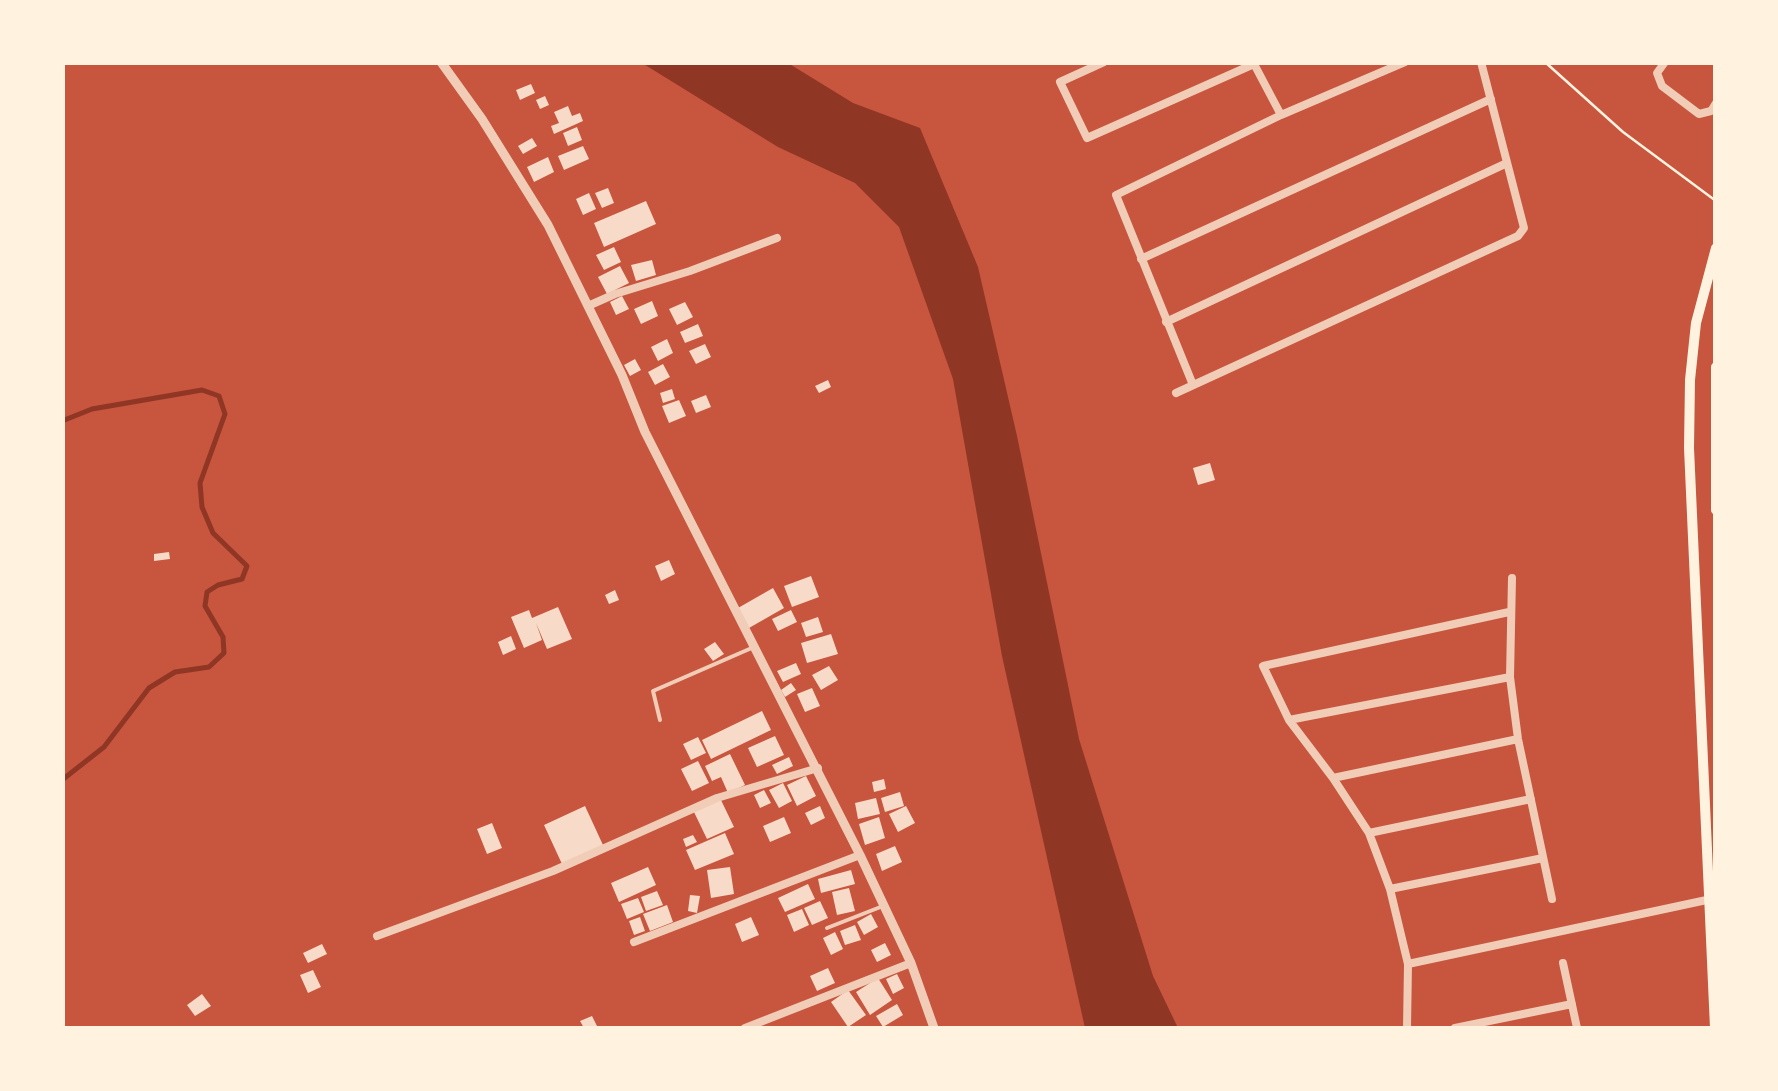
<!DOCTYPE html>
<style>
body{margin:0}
#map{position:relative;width:1778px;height:1091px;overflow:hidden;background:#c8553d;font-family:"Titillium Web",sans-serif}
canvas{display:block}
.frame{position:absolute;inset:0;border:65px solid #fff3e0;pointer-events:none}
</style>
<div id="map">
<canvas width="1778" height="1091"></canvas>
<div class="frame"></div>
</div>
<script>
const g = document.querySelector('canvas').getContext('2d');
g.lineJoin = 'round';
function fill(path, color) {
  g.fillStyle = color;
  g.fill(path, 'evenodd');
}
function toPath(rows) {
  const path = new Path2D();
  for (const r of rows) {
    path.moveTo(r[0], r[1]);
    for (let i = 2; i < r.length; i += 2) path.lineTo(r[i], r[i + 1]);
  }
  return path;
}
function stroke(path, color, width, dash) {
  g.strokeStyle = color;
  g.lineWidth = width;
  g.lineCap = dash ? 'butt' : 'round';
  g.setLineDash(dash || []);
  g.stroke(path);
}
fill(toPath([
 [642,63,788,63,853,103,920,128,978,267,1017,436,1079,739,1153,976,1178,1028,1085,1028,1002,656,953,379,899,227,855,183,778,147]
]), '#8f3625');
stroke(toPath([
 [62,421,92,409,202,390,219,396,225,414,200,483,202,507,213,533,247,566,242,579,218,585,207,592,205,606,223,637,224,653,209,667,175,672,149,688,104,747,62,780]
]), '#8f3625', 5);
fill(toPath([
 [531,84,535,93,520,100,516,90],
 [545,96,549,105,540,109,536,100],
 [568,106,572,116,580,113,583,121,554,134,551,126,559,123,554,112],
 [577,127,582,140,568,146,563,133],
 [532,138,537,146,523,154,518,146],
 [583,146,589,159,564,170,558,156],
 [548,157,554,172,534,182,527,167],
 [608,188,614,203,602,208,595,193],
 [589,193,596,209,583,215,576,199],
 [646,201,656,224,604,247,594,223],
 [614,247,621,262,604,270,596,255],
 [652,260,656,275,636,281,631,265],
 [620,266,629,283,607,294,598,277],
 [622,296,629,309,616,315,610,302],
 [652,301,658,316,641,324,634,309],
 [685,302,693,317,677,325,669,309],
 [698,324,703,336,685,343,680,332],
 [667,339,673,353,658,361,651,347],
 [705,344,711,357,696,364,689,351],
 [635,359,641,370,630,376,624,365],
 [663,364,670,377,655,385,648,372],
 [828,380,831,387,819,393,815,386],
 [672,389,675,399,663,403,660,393],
 [706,395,711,407,696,413,691,401],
 [679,400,686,416,669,423,662,406],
 [1210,463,1215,480,1198,485,1193,468],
 [169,552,170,559,154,561,154,554],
 [669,560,675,574,661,581,655,566],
 [811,576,819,597,792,607,784,586],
 [773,588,784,608,749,628,738,608],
 [615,590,619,600,609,604,605,595],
 [558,607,572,639,547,649,536,623,542,640,524,648,511,617,529,610,532,618],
 [791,610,797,622,778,631,772,619],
 [818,617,823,632,806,637,801,623],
 [831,634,838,654,807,663,801,643],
 [511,636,516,649,503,655,498,642],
 [715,642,724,654,713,661,704,649],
 [796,663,801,674,783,682,777,671],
 [829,666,838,680,821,690,812,675],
 [791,683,796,690,785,697,781,690],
 [812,688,820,706,805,712,797,694],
 [762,711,771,730,711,759,702,740],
 [775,736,784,755,757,767,748,748],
 [698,737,706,753,691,760,683,744],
 [730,754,745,785,728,793,721,777,712,781,705,766],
 [789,757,793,766,777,774,772,765],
 [698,761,709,783,692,791,681,769],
 [806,776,816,796,797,806,787,785],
 [884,779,886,789,874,792,872,782],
 [783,783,792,801,779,808,769,790],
 [764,790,771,803,760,808,754,795],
 [900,792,904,806,885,812,881,798],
 [720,798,734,827,707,839,693,810],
 [876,798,880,814,858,819,855,803],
 [585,806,603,845,562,864,544,825],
 [820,806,825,818,811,825,805,813],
 [906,806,915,823,898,832,889,814],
 [784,817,791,833,770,842,763,826],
 [879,817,885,838,865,845,859,824],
 [492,823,502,848,487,854,477,829],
 [725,833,734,854,695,870,686,850],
 [693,835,697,842,686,847,683,839],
 [895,846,902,862,882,871,876,854],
 [648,867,656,885,619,902,611,883],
 [730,867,734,894,711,898,707,870],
 [851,870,855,884,821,893,818,879],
 [808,884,815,899,785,912,778,898],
 [849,888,855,911,837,915,832,892],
 [657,891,663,905,646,911,641,897],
 [690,895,700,896,697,913,688,911],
 [638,898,644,912,627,919,621,904],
 [820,901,828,918,812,925,804,908],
 [667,905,673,922,650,931,643,914],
 [802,909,809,925,794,932,787,915],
 [871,914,878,927,864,935,857,922],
 [640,917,645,931,634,935,629,921],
 [751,917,759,935,742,942,735,924],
 [855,925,861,940,845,945,840,931],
 [835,932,843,949,831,955,823,938],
 [885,943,891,955,877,962,871,950],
 [322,944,327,954,308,963,303,953],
 [828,968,835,983,817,991,810,976],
 [313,970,321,987,308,993,300,975],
 [897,974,904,988,893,994,886,979],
 [878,978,892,1000,870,1015,856,992],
 [848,990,866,1015,848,1027,831,1002],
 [202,994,211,1006,195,1016,187,1005],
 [897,1004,903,1015,883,1027,876,1016],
 [592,1016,598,1028,584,1028,580,1021]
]), '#f7dbc8');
stroke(toPath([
 [1545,62,1623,132,1716,201]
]), '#fff3e0', 2.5);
stroke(toPath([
 [660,720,653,691,754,647],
 [827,928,883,906]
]), '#f1ccb7', 4);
stroke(toPath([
 [1104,62,1060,82,1087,138,1254,64],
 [1253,62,1281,115],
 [1665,62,1657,73,1662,86,1699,114,1711,111,1716,103],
 [1141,259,1491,99],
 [588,306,615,294,690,271,777,238],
 [1166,322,1507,163],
 [1193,385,1116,195,1281,115,1405,62],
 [1176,393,1518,236,1524,228,1481,62],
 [1512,578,1510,677,1518,739,1552,899],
 [1289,720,1510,677],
 [1333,778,1518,739],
 [1369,833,1531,799],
 [1390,889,1543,858],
 [377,936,553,871,717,798,818,768],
 [634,942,860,855],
 [1563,963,1577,1028],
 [1408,964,1716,898],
 [745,1028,911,963],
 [1407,1028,1408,964,1390,889,1369,833,1333,778,1289,720,1263,666,1509,612],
 [1455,1028,1572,1004]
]), '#f1ccb7', 8);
stroke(toPath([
 [441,62,482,119,548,225,622,375,645,432,860,855,911,963,934,1028]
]), '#f1ccb7', 9);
stroke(toPath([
 [1716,367,1716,510],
 [1715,1028,1689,448,1690,380,1696,323,1716,248]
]), '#fff3e0', 10);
</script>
